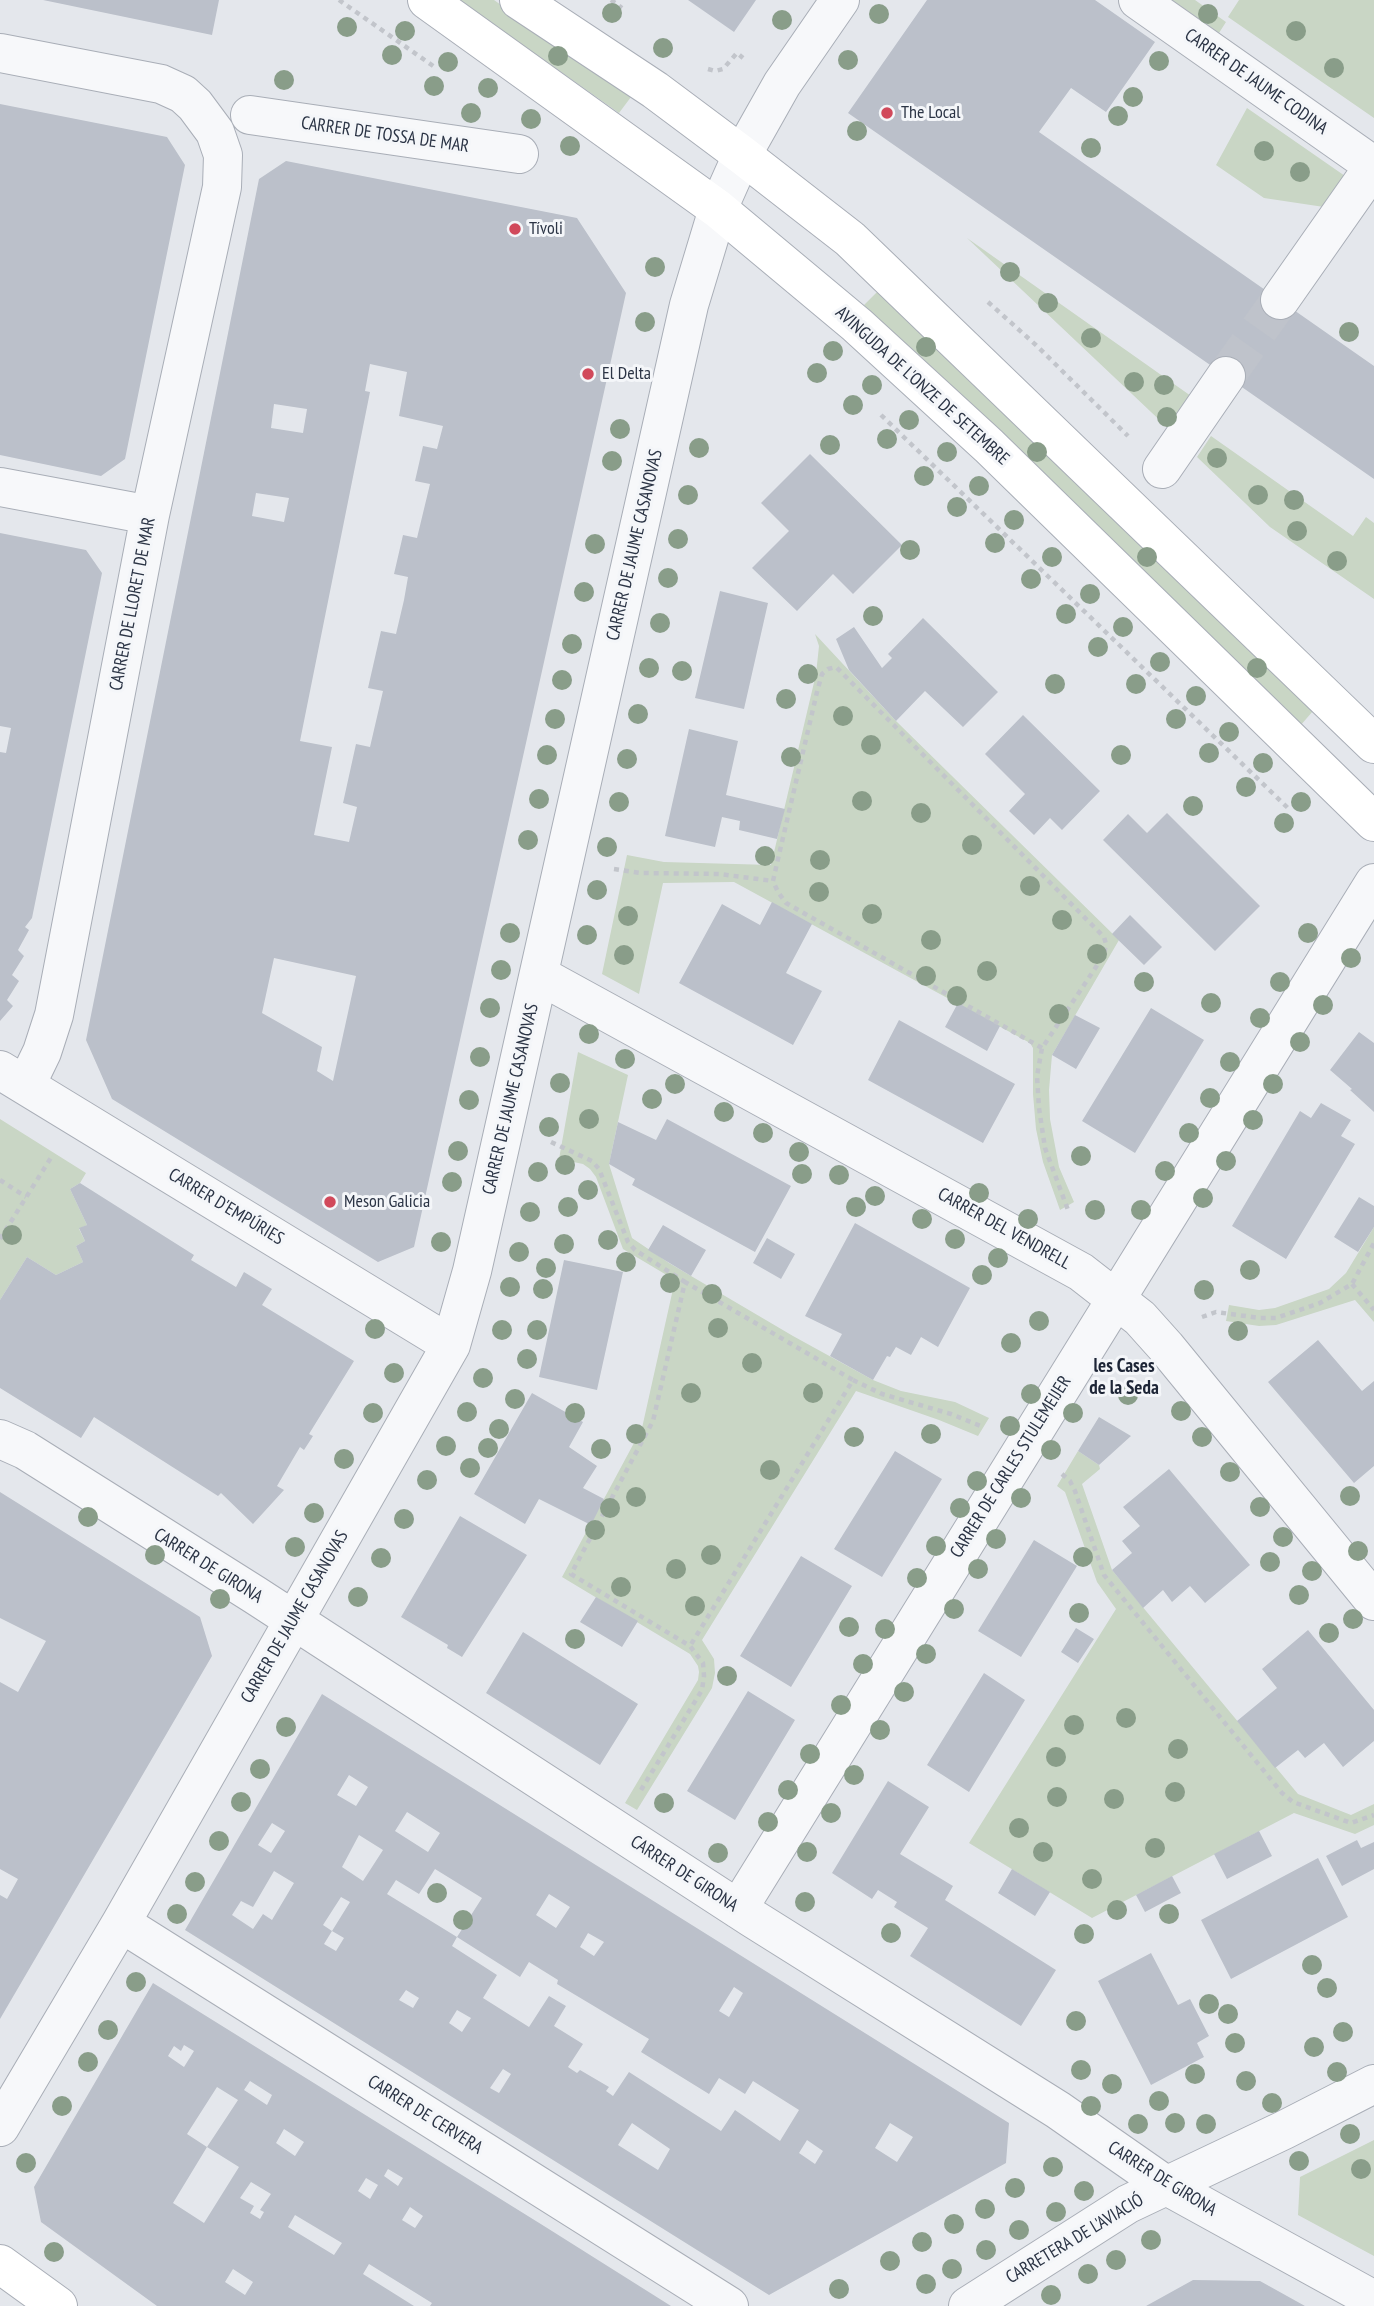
<!DOCTYPE html>
<meta charset="utf-8">
<style>
body{margin:0}
canvas{display:block;background:#e4e7ec}
</style>
<canvas width="1374" height="2306"></canvas>
<script>
const g = document.querySelector('canvas').getContext('2d');
g.lineJoin = 'round';
function fill(path, color) {
  g.fillStyle = color;
  g.fill(path, 'evenodd');
}
function toPath(rows) {
  const path = new Path2D();
  for (const r of rows) {
    path.moveTo(r[0], r[1]);
    for (let i = 2; i < r.length; i += 2) path.lineTo(r[i], r[i + 1]);
  }
  return path;
}
function stroke(path, color, width, dash) {
  g.strokeStyle = color;
  g.lineWidth = width;
  g.lineCap = dash ? 'butt' : 'round';
  g.setLineDash(dash || []);
  g.stroke(path);
}
function write(font, color, halo, rows, align = 'center') {
  g.font = font + ' "PT Sans Narrow",sans-serif';
  g.lineWidth = 6;
  g.setLineDash([]);
  g.textBaseline = 'middle';
  g.strokeStyle = halo;
  g.fillStyle = color;
  for (const [text, x, y, turn = 0] of rows) {
    g.save();
    g.translate(x, y);
    g.rotate((+turn || 0) * Math.PI / 180);
    g.textAlign = isNaN(turn) ? turn : align;
    if (halo) g.strokeText(text, 0, 0);
    g.fillText(text, 0, 0);
    g.restore();
  }
}
fill(toPath([
 [459,0,494,0,631,97,619,113],
 [1172,0,1195,0,1226,22,1219,33],
 [1239,0,1374,0,1374,118,1228,17],
 [1247,108,1345,176,1324,207,1264,198,1216,165],
 [967,238,1191,396,1169,429],
 [878,291,1313,711,1300,726,864,305],
 [1211,436,1353,536,1366,517,1374,523,1374,599,1270,527,1197,457],
 [815,634,896,721,1119,940,1052,1055,1049,1090,1050,1119,1059,1167,1074,1202,1060,1210,1043,1162,1036,1129,1033,1094,1033,1048,1030,1043,734,882,663,883,639,994,602,974,627,855,664,862,771,865,816,674,819,646],
 [578,1052,628,1075,609,1164,632,1238,669,1263,793,1336,873,1380,901,1391,955,1402,989,1418,978,1436,939,1420,856,1391,702,1640,714,1659,715,1673,712,1688,637,1810,625,1803,698,1680,699,1672,698,1666,690,1654,562,1577,642,1428,675,1280,623,1249,596,1177,590,1169,583,1164,559,1159],
 [0,1119,86,1173,80,1183,70,1189,87,1225,79,1229,85,1241,76,1246,83,1262,56,1275,27,1257,0,1300],
 [1374,1227,1374,1322,1355,1300,1276,1325,1259,1326,1226,1321,1229,1305,1259,1310,1275,1308,1329,1289,1346,1273],
 [1078,1451,1099,1465,1100,1469,1082,1484,1112,1570,1298,1794,1351,1815,1374,1804,1374,1825,1355,1834,1294,1813,1092,1918,969,1843,1116,1609,1097,1582,1065,1492,1057,1486],
 [1374,2140,1374,2256,1298,2215,1300,2177]
]), '#c9d6c5');
fill(toPath([
 [43,0,219,0,212,35],
 [688,0,756,0,734,32],
 [927,0,1095,0,1155,42,1106,112,1071,88,1039,132,1374,366,1374,479,848,113],
 [0,104,167,137,185,165,125,459,101,476,0,455],
 [286,161,577,218,626,293,414,1247,378,1262,112,1099,86,1040,259,179],
 [370,364,407,372,399,416,443,426,437,449,423,446,415,481,430,484,417,538,403,535,394,574,408,577,404,600,396,634,381,631,368,688,383,691,370,747,356,744,343,803,357,807,349,842,314,835,332,747,300,741,370,392,365,391],
 [274,404,307,409,303,433,271,428],
 [256,493,289,498,284,522,252,516],
 [274,958,356,976,333,1081,317,1071,322,1047,262,1013],
 [810,454,902,545,853,594,833,574,797,611,752,568,789,531,761,503],
 [0,533,86,550,102,573,32,918,25,927,29,930,18,950,24,956,12,975,19,981,7,1000,13,1006,0,1021,0,752,6,753,11,728,0,726],
 [720,591,768,603,744,709,695,698],
 [923,618,998,692,963,727,925,691,896,721,849,670,836,639,854,627,882,668,892,658,888,654],
 [1023,715,1100,791,1062,830,1050,818,1034,835,1009,811,1025,794,985,754],
 [689,729,738,741,726,795,785,809,777,839,739,830,740,821,722,817,715,847,665,836],
 [1167,813,1260,906,1215,951,1103,840,1128,814,1147,833],
 [772,902,812,924,786,973,822,991,793,1045,679,983,722,904,760,925],
 [1130,915,1162,947,1144,965,1112,934],
 [958,1003,1000,1026,987,1051,945,1027],
 [1151,1008,1204,1040,1135,1153,1082,1121],
 [1075,1015,1100,1028,1076,1069,1052,1055],
 [899,1020,1015,1084,983,1143,868,1080],
 [1359,1032,1374,1043,1374,1112,1350,1090,1352,1089,1330,1070],
 [1321,1103,1351,1120,1341,1136,1355,1144,1286,1259,1232,1226,1300,1111,1311,1118],
 [667,1119,791,1186,755,1252,632,1185,635,1179,609,1164,618,1122,656,1140],
 [80,1183,194,1255,191,1260,236,1287,244,1272,272,1289,262,1305,354,1361,309,1434,313,1436,304,1450,300,1447,277,1486,284,1490,253,1524,221,1493,218,1496,94,1417,81,1438,0,1388,0,1300,27,1257,56,1275,83,1262,76,1246,85,1241,79,1228,87,1225,70,1189],
 [1359,1197,1374,1206,1374,1227,1358,1252,1334,1237],
 [855,1223,970,1288,938,1347,921,1337,911,1355,896,1347,890,1357,887,1356,873,1380,830,1356,842,1334,805,1316],
 [663,1225,706,1250,691,1276,648,1250],
 [767,1238,795,1254,781,1279,753,1263],
 [564,1260,623,1272,597,1390,539,1377],
 [1318,1340,1362,1391,1374,1381,1374,1466,1354,1483,1268,1382],
 [532,1393,583,1422,569,1447,597,1466,583,1488,604,1499,591,1525,539,1499,525,1524,474,1494],
 [1099,1417,1131,1436,1099,1465,1078,1451],
 [895,1451,942,1479,882,1577,834,1549],
 [1169,1469,1250,1565,1205,1603,1190,1586,1172,1602,1163,1590,1143,1608,1112,1570,1132,1553,1122,1541,1140,1526,1123,1507],
 [0,1492,200,1617,212,1656,0,2019,0,1895,7,1899,18,1879,0,1869,0,1682,18,1692,46,1641,0,1618],
 [460,1516,527,1555,462,1657,447,1648,448,1645,401,1617],
 [1034,1540,1077,1566,1021,1657,978,1631],
 [801,1556,852,1586,791,1687,740,1656],
 [596,1597,638,1621,622,1647,580,1622],
 [1076,1628,1094,1639,1078,1663,1061,1652],
 [1308,1630,1374,1710,1374,1741,1343,1767,1324,1743,1305,1758,1298,1750,1275,1768,1237,1721,1277,1688,1262,1669],
 [523,1632,638,1704,600,1765,486,1693],
 [984,1673,1025,1700,969,1792,927,1765],
 [748,1691,795,1720,735,1820,687,1791],
 [322,1694,1009,2123,1006,2163,769,2295,185,1930],
 [349,1775,368,1787,356,1806,337,1795],
 [407,1812,440,1833,428,1852,395,1831],
 [272,1823,285,1831,271,1853,258,1845],
 [359,1835,383,1850,363,1881,342,1867],
 [435,1869,482,1898,457,1937,520,1977,529,1962,558,1980,557,1984,649,2039,641,2052,709,2094,719,2078,745,2094,753,2081,799,2110,780,2141,735,2110,721,2131,629,2072,613,2096,606,2091,609,2087,580,2070,577,2073,568,2067,583,2044,554,2026,566,2006,549,1996,529,2027,483,1998,497,1975,452,1946,457,1937,387,1894,396,1880,419,1894],
 [274,1871,294,1883,272,1920,263,1914,253,1929,232,1915,241,1901,253,1907],
 [549,1894,570,1907,556,1928,536,1915],
 [341,1897,350,1902,332,1931,344,1938,336,1951,324,1944,332,1931,323,1925],
 [588,1933,604,1942,594,1956,580,1947],
 [734,1987,743,1993,729,2017,719,2011],
 [406,1990,419,1998,413,2008,399,2000],
 [457,2010,471,2018,462,2032,449,2023],
 [503,2069,511,2074,499,2093,490,2088],
 [632,2123,670,2149,658,2170,618,2145],
 [890,2123,913,2137,897,2162,875,2148],
 [807,2140,823,2151,815,2164,799,2153],
 [888,1781,929,1807,900,1854,953,1886,945,1900,1056,1970,1021,2026,910,1956,928,1928,894,1907,897,1902,878,1890,872,1899,832,1873],
 [1259,1831,1272,1856,1227,1879,1214,1854],
 [1357,1840,1361,1848,1374,1842,1374,1869,1342,1886,1326,1856],
 [1318,1858,1348,1917,1231,1979,1201,1920],
 [1012,1869,1050,1892,1035,1916,998,1893],
 [1172,1876,1181,1893,1145,1912,1136,1895],
 [1151,1953,1178,2005,1190,1999,1209,2036,1197,2043,1204,2057,1151,2085,1098,1981],
 [153,1983,544,2226,671,2306,430,2306,432,2303,369,2264,363,2274,414,2306,157,2306,41,2222,34,2187],
 [184,2045,194,2051,184,2067,168,2056,174,2046,181,2051],
 [250,2081,272,2095,267,2105,244,2090],
 [217,2087,238,2100,207,2147,239,2167,204,2223,173,2203,207,2147,187,2134],
 [284,2129,304,2142,295,2156,276,2143],
 [388,2169,403,2178,398,2186,384,2176],
 [366,2178,378,2185,370,2199,358,2191],
 [251,2182,271,2194,260,2210,264,2212,260,2219,250,2213,254,2206,240,2198],
 [410,2207,423,2216,415,2228,402,2220],
 [295,2215,342,2243,334,2255,288,2227],
 [233,2269,253,2282,245,2295,225,2282],
 [1193,2280,1260,2281,1305,2306,1146,2306]
]), '#bbc0ca');
stroke(toPath([
 [1226,376,1280,300]
]), '#bfc3cb', 38, [38, 19]);
const street = toPath([
 [1138,0,1374,166],
 [0,53,161,84,183,94,195,105,215,132,223,155,222,187,150,515,54,1015,42,1052,26,1085],
 [250,115,519,154],
 [1280,300,1374,166],
 [1162,469,1226,376],
 [0,487,150,515],
 [539,975,1081,1272,1140,1318,1166,1347,1374,1601],
 [0,1070,451,1345],
 [0,1439,25,1450,255,1595,752,1918,1058,2110,1167,2186,1374,2300],
 [738,1909,1374,883],
 [121,1923,729,2306],
 [0,2127,121,1923,451,1345,472,1271,689,305,718,209,742,155,782,84,840,0],
 [968,2306,1128,2204,1284,2130,1374,2084]
]);
const secondary = toPath([
 [427,0,718,209,857,325,989,446,1374,822],
 [519,0,655,90,742,155,850,239,1374,744],
 [0,2264,58,2306]
]);
stroke(street, '#a9aeb7', 40);
stroke(secondary, '#a9aeb7', 40);
stroke(toPath([
 [339,0,436,68],
 [611,0,622,8],
 [708,69,715,71,723,69,737,53,743,58],
 [988,302,1037,346,1128,436],
 [881,415,1290,810],
 [614,869,641,873,719,874,773,881],
 [1042,1048,786,903,778,892,773,881,778,859,817,692,822,674,828,669,836,667,848,679,1104,937,1106,944,1104,955,1042,1048,1037,1076,1039,1108,1045,1148,1068,1210],
 [551,1142,592,1161,599,1169,628,1242,635,1250,685,1282],
 [0,1180,26,1197],
 [0,1239,52,1156],
 [1352,1284,1374,1310],
 [1202,1317,1216,1312,1260,1318,1276,1318,1320,1303,1352,1284,1374,1243],
 [853,1380,882,1394,951,1414,983,1427],
 [1062,1474,1070,1481,1075,1491,1104,1575,1282,1793,1293,1802,1351,1823,1374,1815],
 [641,1790,702,1690,704,1676,703,1663,690,1646,571,1574,653,1421,685,1282,853,1380,690,1646]
]), '#c2c5cb', 4.5, [5, 5]);
stroke(street, '#f7f8fa', 38);
stroke(secondary, '#fff', 38);
g.fillStyle = '#899d89';
for (const [x, y] of [
 [612,13],
 [879,14],
 [1208,14],
 [782,20],
 [347,27],
 [405,31],
 [1296,31],
 [663,48],
 [392,55],
 [558,56],
 [848,60],
 [1159,61],
 [448,62],
 [1334,68],
 [284,80],
 [434,86],
 [488,88],
 [1133,97],
 [471,113],
 [1118,116],
 [531,119],
 [857,131],
 [570,146],
 [1091,148],
 [1264,151],
 [1300,172],
 [655,267],
 [1010,272],
 [1048,303],
 [645,322],
 [1349,332],
 [1091,338],
 [926,347],
 [833,351],
 [817,373],
 [1134,382],
 [872,385],
 [1164,385],
 [853,405],
 [1167,417],
 [909,420],
 [620,429],
 [887,439],
 [830,445],
 [699,448],
 [947,452],
 [1037,452],
 [1217,458],
 [612,461],
 [924,476],
 [979,486],
 [688,495],
 [1258,495],
 [1294,500],
 [957,507],
 [1014,520],
 [1297,531],
 [678,539],
 [995,543],
 [595,544],
 [910,550],
 [1052,557],
 [1147,557],
 [1337,561],
 [668,578],
 [1031,579],
 [584,592],
 [1090,594],
 [1066,614],
 [873,616],
 [660,623],
 [1123,627],
 [572,644],
 [1098,647],
 [1160,662],
 [649,668],
 [1257,668],
 [682,671],
 [808,674],
 [562,680],
 [1055,684],
 [1136,684],
 [1196,696],
 [786,699],
 [638,714],
 [843,716],
 [555,719],
 [1176,719],
 [1229,732],
 [871,745],
 [1209,753],
 [547,755],
 [1121,755],
 [791,757],
 [627,759],
 [1263,763],
 [1246,787],
 [539,799],
 [862,801],
 [619,802],
 [1301,802],
 [1193,806],
 [921,813],
 [1284,823],
 [528,840],
 [972,845],
 [607,847],
 [765,856],
 [820,860],
 [1030,886],
 [597,890],
 [819,892],
 [872,914],
 [628,916],
 [1062,920],
 [510,933],
 [1308,933],
 [587,935],
 [931,940],
 [1097,954],
 [624,955],
 [1351,958],
 [501,970],
 [987,971],
 [926,976],
 [1144,982],
 [1280,982],
 [957,996],
 [1211,1003],
 [1323,1005],
 [490,1008],
 [1059,1014],
 [1260,1018],
 [589,1034],
 [1300,1042],
 [480,1057],
 [625,1059],
 [1230,1062],
 [560,1083],
 [675,1084],
 [1273,1084],
 [1210,1098],
 [652,1099],
 [469,1100],
 [724,1112],
 [589,1119],
 [1253,1120],
 [549,1127],
 [763,1133],
 [1189,1133],
 [458,1151],
 [799,1152],
 [1081,1156],
 [1226,1161],
 [565,1165],
 [1165,1171],
 [538,1172],
 [802,1174],
 [839,1175],
 [452,1182],
 [588,1190],
 [979,1193],
 [875,1196],
 [1203,1198],
 [568,1207],
 [856,1207],
 [1095,1210],
 [1141,1210],
 [530,1212],
 [922,1219],
 [1028,1219],
 [12,1235],
 [955,1239],
 [608,1240],
 [441,1242],
 [564,1244],
 [519,1252],
 [998,1258],
 [626,1262],
 [546,1268],
 [1250,1270],
 [982,1275],
 [670,1283],
 [510,1287],
 [543,1289],
 [1204,1290],
 [712,1294],
 [1039,1321],
 [718,1328],
 [375,1329],
 [502,1330],
 [537,1330],
 [1238,1331],
 [1011,1343],
 [527,1359],
 [752,1363],
 [394,1373],
 [483,1378],
 [691,1393],
 [813,1393],
 [1031,1394],
 [1128,1395],
 [515,1399],
 [1181,1411],
 [467,1412],
 [373,1413],
 [575,1413],
 [1073,1413],
 [1010,1426],
 [499,1429],
 [636,1434],
 [931,1434],
 [854,1437],
 [1202,1437],
 [446,1446],
 [488,1448],
 [601,1449],
 [1051,1450],
 [344,1459],
 [470,1468],
 [770,1470],
 [1230,1472],
 [427,1480],
 [977,1481],
 [1350,1496],
 [636,1497],
 [1021,1498],
 [1260,1507],
 [610,1508],
 [960,1508],
 [314,1513],
 [88,1517],
 [404,1519],
 [595,1530],
 [1283,1537],
 [996,1539],
 [936,1546],
 [295,1547],
 [1358,1551],
 [155,1555],
 [711,1555],
 [1083,1557],
 [381,1558],
 [1270,1562],
 [676,1569],
 [978,1569],
 [1312,1571],
 [917,1578],
 [621,1587],
 [1299,1595],
 [358,1597],
 [220,1599],
 [695,1606],
 [954,1609],
 [1079,1613],
 [1353,1619],
 [849,1627],
 [885,1629],
 [1329,1633],
 [575,1639],
 [926,1654],
 [863,1664],
 [727,1676],
 [904,1692],
 [841,1705],
 [1126,1718],
 [1074,1725],
 [286,1727],
 [880,1730],
 [1178,1749],
 [810,1754],
 [1056,1757],
 [260,1769],
 [854,1775],
 [788,1790],
 [1175,1792],
 [1057,1797],
 [1114,1799],
 [241,1802],
 [664,1803],
 [831,1813],
 [768,1822],
 [1019,1828],
 [219,1841],
 [1155,1848],
 [807,1852],
 [1043,1852],
 [718,1853],
 [1092,1879],
 [195,1882],
 [437,1893],
 [805,1902],
 [1117,1910],
 [177,1914],
 [1169,1914],
 [463,1920],
 [891,1933],
 [1084,1934],
 [1312,1965],
 [136,1982],
 [1327,1988],
 [1209,2004],
 [1228,2014],
 [1076,2021],
 [108,2030],
 [1343,2032],
 [1235,2043],
 [1314,2047],
 [88,2062],
 [1081,2070],
 [1337,2072],
 [1195,2074],
 [1246,2081],
 [1112,2084],
 [1159,2101],
 [1272,2103],
 [62,2106],
 [1091,2106],
 [1175,2123],
 [1138,2124],
 [1206,2124],
 [1350,2134],
 [1299,2161],
 [26,2163],
 [1053,2167],
 [1361,2169],
 [1015,2188],
 [1084,2191],
 [985,2209],
 [1056,2212],
 [954,2224],
 [1019,2230],
 [1151,2240],
 [922,2242],
 [986,2250],
 [54,2252],
 [1116,2260],
 [890,2261],
 [952,2269],
 [1088,2274],
 [926,2284],
 [839,2289],
 [1051,2295]
]) {
  g.beginPath();
  g.arc(x, y, 10, 0, 2 * Math.PI);
  g.fill();
}
for (const [x, y, r, color] of [
 [887,113,7,"#d1495b"],
 [515,229,7,"#d1495b"],
 [588,374,7,"#d1495b"],
 [330,1202,7,"#d1495b"]
]) {
  const dot = new Path2D();
  dot.arc(x, y, r, 0, 2 * Math.PI);
  g.fillStyle = color;
  g.fill(dot);
  stroke(dot, '#f4f6f9', 2.5);
}
write('18px', '#2b3445', '#f4f6f9', [
 ["CARRER DE JAUME CODINA",1256,82,35],
 ["CARRER DE TOSSA DE MAR",385,135,8],
 ["AVINGUDA DE L'ONZE DE SETEMBRE",922,386,42],
 ["CARRER DE JAUME CASANOVAS",635,545,-77],
 ["CARRER DE LLORET DE MAR",133,604,-79],
 ["CARRER DE JAUME CASANOVAS",511,1099,-77],
 ["CARRER D'EMPÚRIES",226,1207,31],
 ["CARRER DEL VENDRELL",1004,1229,29],
 ["CARRER DE CARLES STULEMEIJER",1011,1467,-58],
 ["CARRER DE GIRONA",208,1566,32],
 ["CARRER DE JAUME CASANOVAS",295,1617,-60],
 ["CARRER DE GIRONA",684,1874,33],
 ["CARRER DE CERVERA",425,2115,32],
 ["CARRER DE GIRONA",1162,2179,32],
 ["CARRETERA DE L'AVIACIÓ",1075,2239,-31]
]);
write('18px', '#2b3445', '#f4f6f9', [
 ["The Local",901,113],
 ["Tívoli",529,229],
 ["El Delta",602,374],
 ["Meson Galicia",344,1202]
], 'left');
write('bold 19px', '#1d2536', '#f4f6f9', [
 ["les Cases",1124,1367],
 ["de la Seda",1124,1389]
]);
</script>
